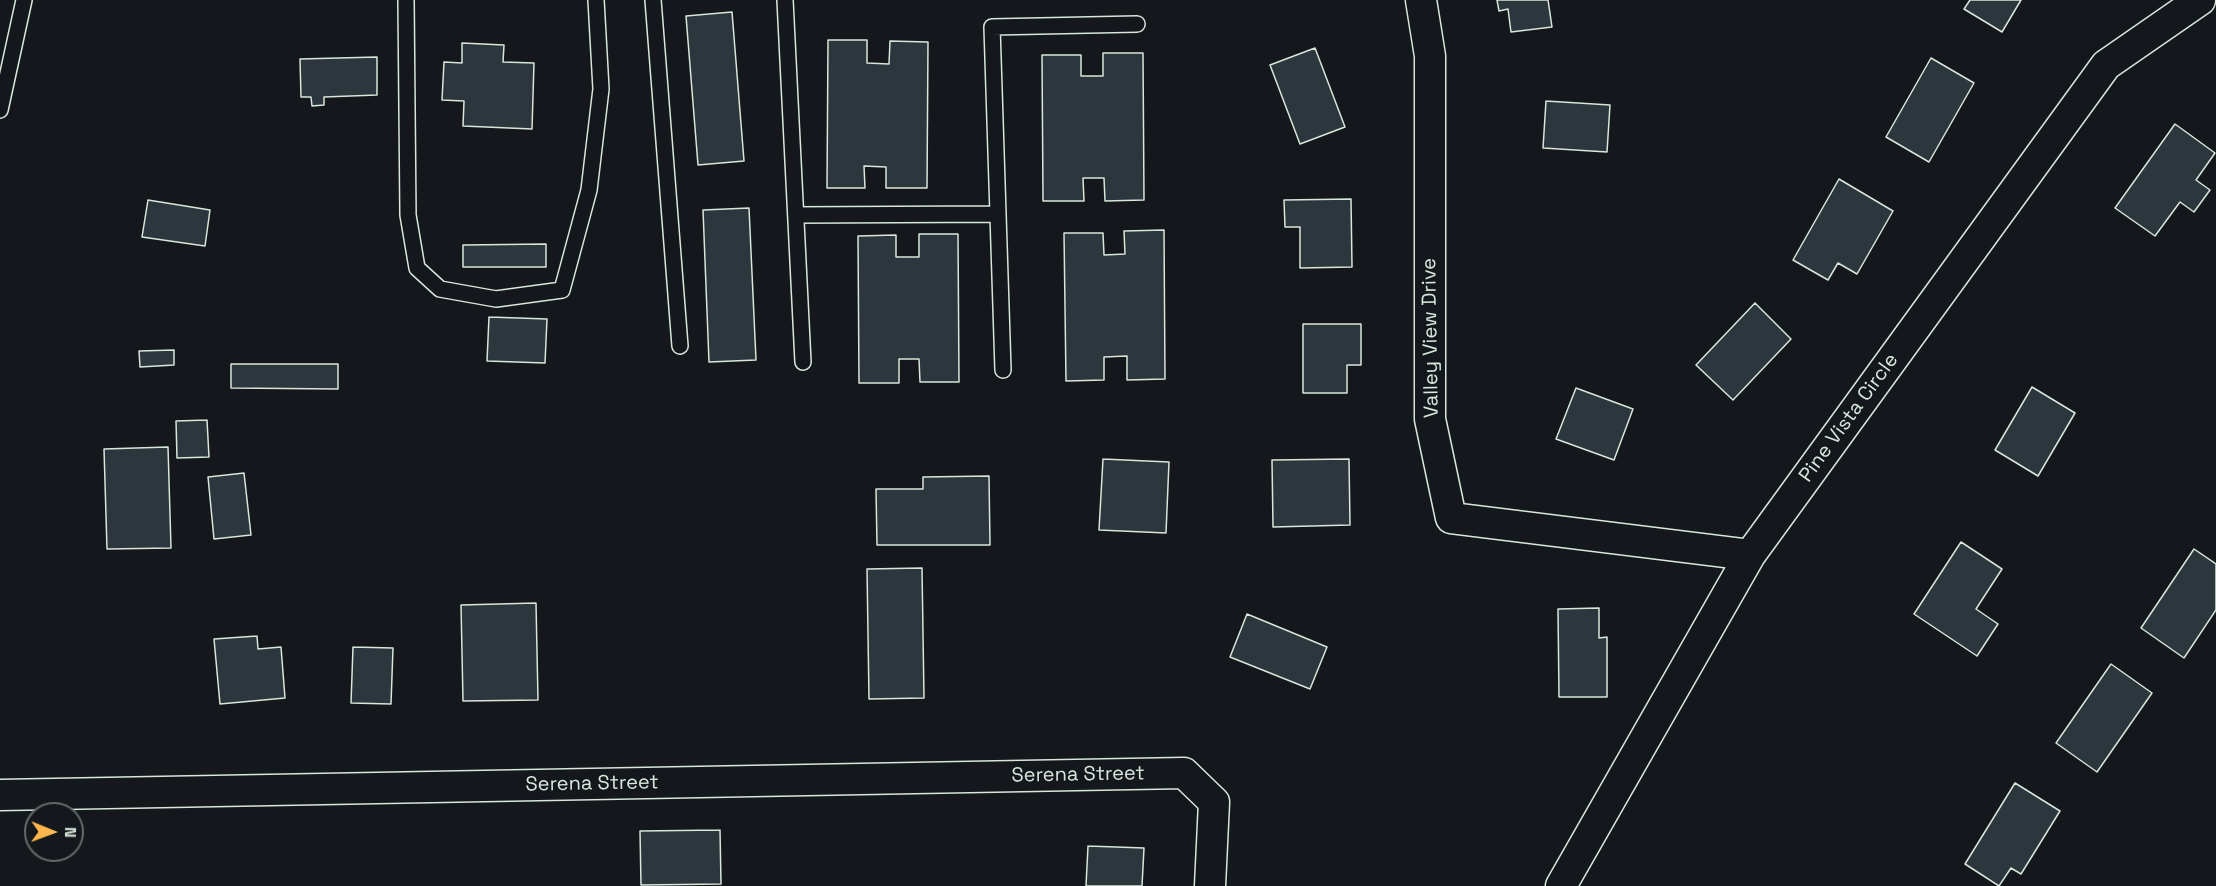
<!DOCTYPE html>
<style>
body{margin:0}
#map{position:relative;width:2216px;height:886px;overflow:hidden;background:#14181c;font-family:"Space Grotesk",sans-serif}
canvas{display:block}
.north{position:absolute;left:24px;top:802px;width:60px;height:60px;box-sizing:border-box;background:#14181c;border:2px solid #626a69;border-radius:50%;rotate:91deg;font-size:16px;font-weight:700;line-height:24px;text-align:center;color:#d8e6dc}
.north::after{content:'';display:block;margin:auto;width:21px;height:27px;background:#ffb74d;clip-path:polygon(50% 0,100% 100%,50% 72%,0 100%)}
</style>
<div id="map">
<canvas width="2216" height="886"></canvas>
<div class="north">N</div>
</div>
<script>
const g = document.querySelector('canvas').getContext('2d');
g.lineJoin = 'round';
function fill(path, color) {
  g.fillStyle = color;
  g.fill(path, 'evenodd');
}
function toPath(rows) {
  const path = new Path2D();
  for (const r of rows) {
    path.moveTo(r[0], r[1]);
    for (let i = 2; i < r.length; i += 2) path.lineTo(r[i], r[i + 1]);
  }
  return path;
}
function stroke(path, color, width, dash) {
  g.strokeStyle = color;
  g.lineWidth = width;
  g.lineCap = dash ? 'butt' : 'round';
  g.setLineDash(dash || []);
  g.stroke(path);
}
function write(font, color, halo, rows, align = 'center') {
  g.font = font + ' "Space Grotesk",sans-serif';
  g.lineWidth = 4.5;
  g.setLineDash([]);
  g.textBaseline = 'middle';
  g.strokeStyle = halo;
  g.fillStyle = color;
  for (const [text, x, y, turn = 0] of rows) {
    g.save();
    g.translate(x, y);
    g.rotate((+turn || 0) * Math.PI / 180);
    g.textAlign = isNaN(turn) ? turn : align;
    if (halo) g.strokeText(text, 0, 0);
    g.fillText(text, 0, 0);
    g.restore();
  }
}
const building = toPath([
 [1497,0,1548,0,1552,27,1511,32,1508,9,1499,11,1497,0],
 [1970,0,2021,0,2002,32,1964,9,1970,0],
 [732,12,744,161,698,165,686,16,732,12],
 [828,40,867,40,867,63,889,64,890,41,928,42,927,188,886,188,886,167,864,166,865,188,827,188,828,40],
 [462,43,504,45,503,62,534,63,532,129,463,126,464,101,442,100,444,62,462,63,462,43],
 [1315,48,1345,127,1300,144,1270,65,1315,48],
 [1103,53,1143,53,1144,200,1105,201,1104,178,1083,178,1084,201,1043,201,1042,55,1081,55,1081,76,1103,76,1103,53],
 [377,57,377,95,324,97,324,105,312,106,311,97,301,97,300,59,377,57],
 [1931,58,1974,83,1929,162,1886,137,1931,58],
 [1546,101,1610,105,1607,152,1543,148,1546,101],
 [2175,124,2215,153,2196,180,2210,190,2194,212,2180,202,2155,236,2115,208,2175,124],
 [1839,179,1893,211,1857,274,1838,263,1828,280,1793,260,1839,179],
 [1351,199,1352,267,1300,268,1300,227,1285,227,1284,200,1351,199],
 [148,200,210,210,205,246,142,237,148,200],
 [749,208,756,360,709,362,703,210,749,208],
 [1164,230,1165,379,1127,380,1127,356,1104,357,1104,380,1066,381,1064,233,1103,233,1104,255,1125,254,1124,231,1164,230],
 [919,234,958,234,959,382,920,382,919,359,899,359,899,383,859,383,858,236,896,235,896,257,919,257,919,234],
 [546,244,546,267,463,267,463,245,546,244],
 [1755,303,1791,339,1733,400,1696,365,1755,303],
 [489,317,547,319,545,363,487,361,489,317],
 [1303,324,1361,324,1361,365,1347,365,1347,393,1303,393,1303,324],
 [174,350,174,365,140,367,139,351,174,350],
 [231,364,338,364,338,389,231,388,231,364],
 [2032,387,2075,413,2038,476,1995,450,2032,387],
 [1576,388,1633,409,1614,460,1556,439,1576,388],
 [207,420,209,457,177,458,176,421,207,420],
 [168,447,171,548,107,549,104,449,168,447],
 [1103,459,1169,462,1166,533,1099,530,1103,459],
 [1349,459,1350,525,1273,527,1272,460,1349,459],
 [244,473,251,535,214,539,208,477,244,473],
 [989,476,990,545,877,545,876,489,923,489,923,477,989,476],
 [1961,542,2002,569,1976,609,1998,624,1977,656,1914,614,1961,542],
 [2194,549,2216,564,2216,610,2184,658,2141,628,2194,549],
 [922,568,924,698,869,699,867,569,922,568],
 [536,603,538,700,463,701,461,605,536,603],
 [1599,608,1599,638,1607,637,1607,697,1559,697,1558,609,1599,608],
 [1247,614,1327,647,1310,689,1230,657,1247,614],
 [257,636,258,649,281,647,285,698,220,704,214,639,257,636],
 [353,647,393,648,391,704,351,703,353,647],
 [2111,664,2152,693,2097,772,2056,743,2111,664],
 [2015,783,2060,811,2021,874,2011,868,1999,886,1965,864,2015,783],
 [720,830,721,884,641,885,640,831,720,830],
 [1088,846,1144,848,1142,886,1086,886,1088,846]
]);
fill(building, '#2c363c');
stroke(building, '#d8e6dc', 1.5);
const service = toPath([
 [406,0,408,215,417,268,440,289,496,299,562,290,589,190,601,89,596,0],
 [653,0,680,346],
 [785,0,803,362],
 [0,110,24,0],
 [998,214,1003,370],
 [796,215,998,214,992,27,1137,24]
]);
const minor = toPath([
 [1421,0,1430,56,1430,419,1451,518,1750,555],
 [0,795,1184,773,1214,802,1210,886],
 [1561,886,1750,555,2106,65,2200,0]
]);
stroke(service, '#d8e6dc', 18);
stroke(minor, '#d8e6dc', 33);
stroke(service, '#14181c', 15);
stroke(minor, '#14181c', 30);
write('20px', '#d8e6dc', '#14181c', [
 ["Valley View Drive",1431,338,-91],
 ["Pine Vista Circle",1849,418,-54],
 ["Serena Street",1078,775,-1],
 ["Serena Street",592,784,-1]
]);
</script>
